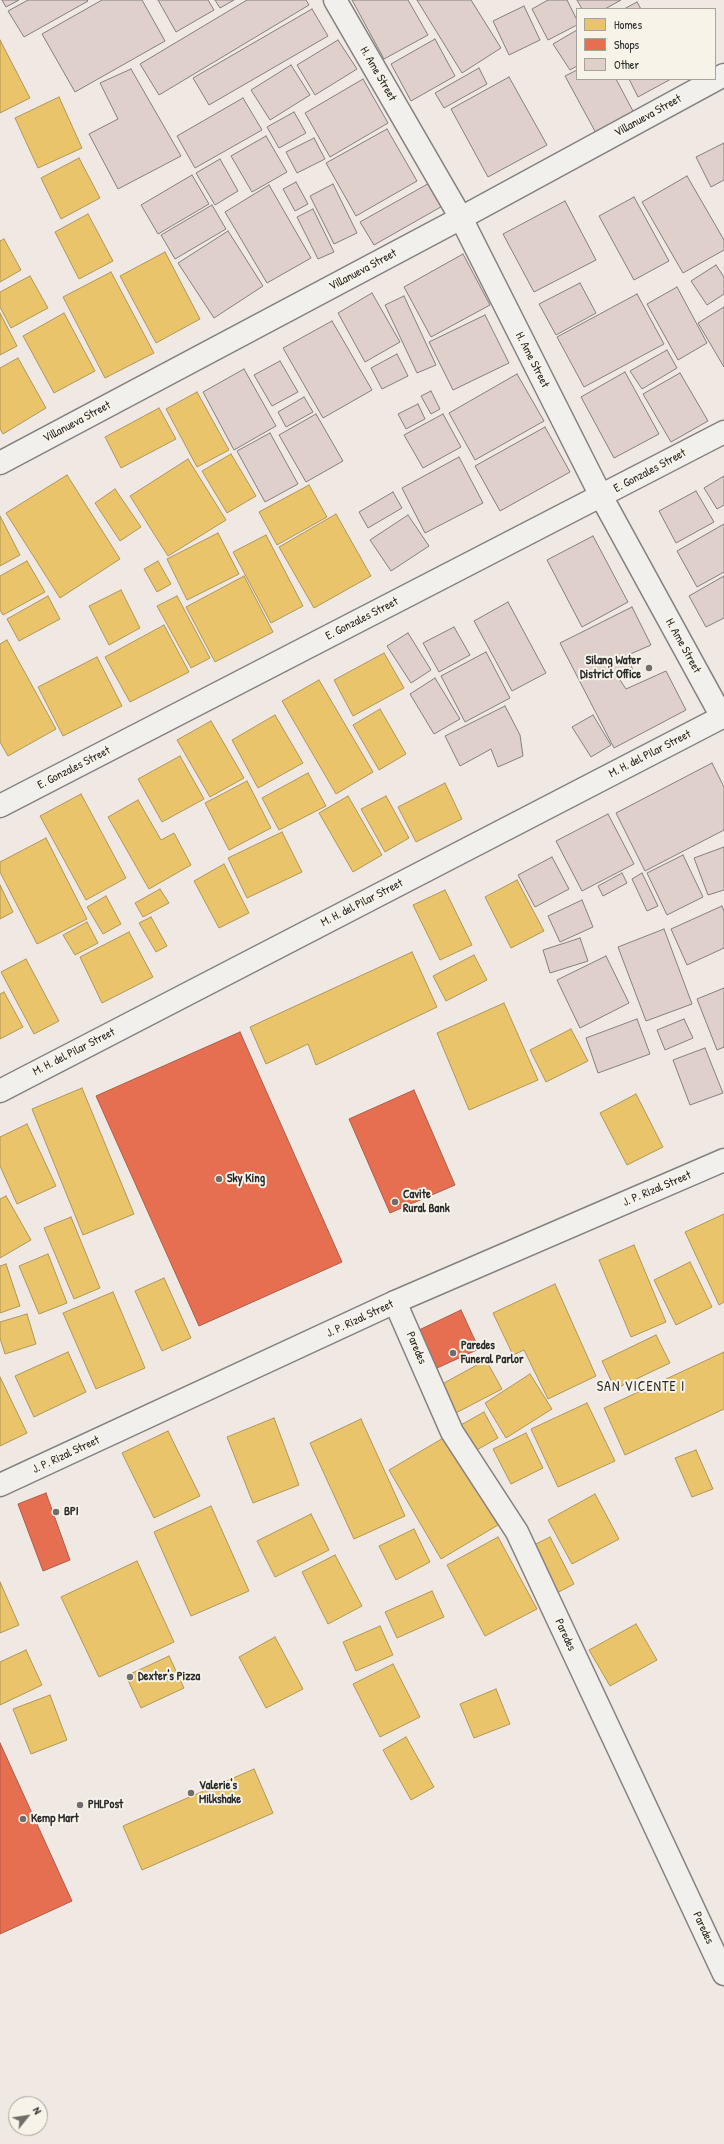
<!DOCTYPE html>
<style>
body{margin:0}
#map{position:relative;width:724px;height:2144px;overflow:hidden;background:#f0e8e3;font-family:"Patrick Hand",sans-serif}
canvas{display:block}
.legend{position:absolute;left:576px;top:8px;width:140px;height:72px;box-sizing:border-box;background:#f7f3e8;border:1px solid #a5a39c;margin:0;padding:5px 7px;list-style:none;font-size:12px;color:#2b2b2b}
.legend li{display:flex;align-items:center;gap:8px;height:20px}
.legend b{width:20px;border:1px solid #a5a39c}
.north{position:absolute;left:8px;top:2096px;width:40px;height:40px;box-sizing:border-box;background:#f7f3e8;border:1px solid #a5a39c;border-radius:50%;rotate:60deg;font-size:11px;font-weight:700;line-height:16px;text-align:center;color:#2b2b2b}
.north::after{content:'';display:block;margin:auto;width:14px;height:18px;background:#706d6b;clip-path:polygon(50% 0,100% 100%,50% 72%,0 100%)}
</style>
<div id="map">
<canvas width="724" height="2144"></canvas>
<ul class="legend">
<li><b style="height:11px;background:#e9c46a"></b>Homes</li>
<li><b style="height:11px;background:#e76f51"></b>Shops</li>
<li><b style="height:11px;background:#dfd0cc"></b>Other</li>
</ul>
<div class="north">N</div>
</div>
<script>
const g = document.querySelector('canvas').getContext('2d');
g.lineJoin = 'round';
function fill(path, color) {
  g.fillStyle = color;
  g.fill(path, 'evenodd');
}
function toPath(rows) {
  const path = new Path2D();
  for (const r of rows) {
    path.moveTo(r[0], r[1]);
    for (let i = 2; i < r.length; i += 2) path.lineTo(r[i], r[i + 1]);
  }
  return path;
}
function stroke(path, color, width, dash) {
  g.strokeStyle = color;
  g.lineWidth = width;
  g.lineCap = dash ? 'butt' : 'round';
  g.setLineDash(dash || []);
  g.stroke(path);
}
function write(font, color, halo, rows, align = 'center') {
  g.font = font + ' "Patrick Hand",sans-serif';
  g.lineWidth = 4;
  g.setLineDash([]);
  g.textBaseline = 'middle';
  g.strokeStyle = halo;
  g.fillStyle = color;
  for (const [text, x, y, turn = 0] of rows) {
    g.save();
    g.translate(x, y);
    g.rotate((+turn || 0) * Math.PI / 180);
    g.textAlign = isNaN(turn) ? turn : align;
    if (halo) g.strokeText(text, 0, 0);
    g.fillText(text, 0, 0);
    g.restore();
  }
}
const homes = toPath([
 [0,40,30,98,0,113,0,40],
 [59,97,82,148,38,168,15,118,59,97],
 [79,158,100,198,61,219,41,178,79,158],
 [88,214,113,261,79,279,55,232,88,214],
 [4,239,21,270,0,282,0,241,4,239],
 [165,252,200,319,156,343,120,276,165,252],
 [111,272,154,353,105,378,63,297,111,272],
 [30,276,48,308,11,328,0,307,0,292,30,276],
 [0,313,17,346,0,355,0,313],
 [64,313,95,371,54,393,23,336,64,313],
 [18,358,46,408,3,434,0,429,0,368,18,358],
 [197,392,229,450,197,467,166,409,197,392],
 [159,408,176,439,121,468,105,437,159,408],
 [231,454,256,496,227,513,202,471,231,454],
 [188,459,226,520,168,556,130,496,188,459],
 [67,475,120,559,60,598,6,513,67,475],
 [309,485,327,517,277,545,259,512,309,485],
 [115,489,141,527,120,541,95,503,115,489],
 [336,514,371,576,314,608,279,547,336,514],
 [0,516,20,555,0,566,0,516],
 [218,533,239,574,187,600,167,559,218,533],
 [266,535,303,606,271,623,233,552,266,535],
 [27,561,45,592,3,615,0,610,0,576,27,561],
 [158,561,171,584,157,592,144,569,158,561],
 [244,576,273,632,215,662,186,607,244,576],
 [121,590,140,628,109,645,89,606,121,590],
 [48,596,60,619,19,641,7,619,48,596],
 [177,596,210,658,191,668,157,606,177,596],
 [164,625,189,672,130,702,105,657,164,625],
 [7,640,56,729,8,756,0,742,0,644,7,640],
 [384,653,404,688,353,716,334,680,384,653],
 [97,657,122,706,63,736,38,687,97,657],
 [319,680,373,772,336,794,282,701,319,680],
 [380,709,406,754,379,770,353,725,380,709],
 [275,715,303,763,258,788,232,740,275,715],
 [211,721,244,778,210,797,177,740,211,721],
 [180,756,204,799,162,822,138,779,180,756],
 [308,773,326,806,279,830,262,798,308,773],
 [247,781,271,828,229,850,205,803,247,781],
 [445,783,462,819,416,842,398,807,445,783],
 [81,794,126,878,86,900,40,816,81,794],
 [348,796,382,855,353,872,319,813,348,796],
 [386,796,409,838,385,852,361,809,386,796],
 [138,800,161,840,174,833,191,865,149,889,108,817,138,800],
 [282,832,302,872,247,898,228,858,282,832],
 [46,838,87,919,37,944,0,872,0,862,46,838],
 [224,864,249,913,219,928,194,881,224,864],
 [517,880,544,931,511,948,485,897,517,880],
 [0,885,13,912,0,919,0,885],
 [160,889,169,903,143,917,135,903,160,889],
 [445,890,472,945,440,960,413,905,445,890],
 [106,896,121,924,103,934,87,907,106,896],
 [151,917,167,946,156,952,139,923,151,917],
 [87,922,98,943,75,955,63,935,87,922],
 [129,932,153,977,102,1003,80,957,129,932],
 [412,952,437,1007,316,1065,308,1044,266,1064,250,1027,412,952],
 [474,955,487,980,446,1001,433,976,474,955],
 [26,959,59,1021,34,1034,1,972,26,959],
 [4,992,23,1027,0,1039,0,994,4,992],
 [504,1003,538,1080,469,1110,437,1033,504,1003],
 [571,1029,588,1061,546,1082,530,1050,571,1029],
 [82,1088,134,1214,83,1235,32,1109,82,1088],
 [636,1094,663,1147,627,1165,600,1113,636,1094],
 [27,1124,56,1186,17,1204,0,1166,0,1137,27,1124],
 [6,1196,31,1240,0,1258,0,1199,6,1196],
 [724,1214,724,1302,719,1305,685,1232,724,1214],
 [71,1217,100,1288,74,1299,44,1228,71,1217],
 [634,1245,666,1322,631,1337,599,1260,634,1245],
 [48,1254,67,1303,39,1314,19,1266,48,1254],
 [690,1262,712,1307,676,1325,654,1280,690,1262],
 [6,1264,20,1306,0,1313,0,1266,6,1264],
 [164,1278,191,1338,162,1351,135,1291,164,1278],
 [555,1284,596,1376,548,1399,524,1350,513,1355,493,1313,555,1284],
 [113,1292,145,1368,96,1389,63,1313,113,1292],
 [27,1314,36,1344,5,1354,0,1338,0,1322,27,1314],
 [656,1335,670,1363,615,1389,602,1361,656,1335],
 [68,1352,86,1392,34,1417,15,1376,68,1352],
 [724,1352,724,1409,625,1455,604,1408,724,1352],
 [486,1360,502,1389,450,1416,435,1388,486,1360],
 [530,1374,552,1409,506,1438,485,1403,530,1374],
 [0,1377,27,1433,0,1446,0,1377],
 [587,1403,615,1461,558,1487,531,1429,587,1403],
 [484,1412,498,1438,473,1452,459,1426,484,1412],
 [274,1418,299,1485,253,1503,227,1437,274,1418],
 [361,1419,405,1516,354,1539,310,1443,361,1419],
 [168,1431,200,1496,154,1518,122,1453,168,1431],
 [526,1433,543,1468,511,1484,493,1449,526,1433],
 [445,1437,498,1525,441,1559,389,1470,445,1437],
 [696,1450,713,1489,692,1497,675,1458,696,1450],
 [595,1494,619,1539,572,1564,548,1520,595,1494],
 [211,1506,249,1591,191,1616,154,1532,211,1506],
 [311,1514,329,1550,275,1577,257,1541,311,1514],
 [414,1529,430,1562,396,1580,379,1546,414,1529],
 [498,1537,537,1609,485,1636,447,1565,498,1537],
 [550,1537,574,1584,551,1596,526,1549,550,1537],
 [335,1555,362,1606,328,1624,302,1572,335,1555],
 [137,1561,174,1642,99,1677,61,1597,137,1561],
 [0,1582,19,1625,0,1633,0,1582],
 [432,1591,444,1617,397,1638,385,1612,432,1591],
 [636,1624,657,1660,610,1686,589,1650,636,1624],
 [380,1626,393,1655,356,1671,343,1642,380,1626],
 [275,1637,303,1689,266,1708,239,1657,275,1637],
 [26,1650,42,1685,0,1705,0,1662,26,1650],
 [169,1656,184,1688,141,1708,126,1676,169,1656],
 [393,1664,420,1717,380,1737,353,1684,393,1664],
 [496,1689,510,1724,474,1738,460,1704,496,1689],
 [50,1695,67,1740,31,1754,13,1709,50,1695],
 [406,1737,434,1787,411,1800,383,1750,406,1737],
 [254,1769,273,1813,142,1870,123,1826,254,1769]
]);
fill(homes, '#e9c46a');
stroke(homes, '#b09657', 1);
const shops = toPath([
 [240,1032,342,1262,199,1326,96,1096,240,1032],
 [414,1090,455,1185,390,1213,349,1119,414,1090],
 [461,1310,479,1349,437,1368,419,1330,461,1310],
 [46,1493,70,1560,43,1571,18,1504,46,1493],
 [0,1743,72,1901,0,1934,0,1743]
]);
fill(shops, '#e76f51');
stroke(shops, '#af5b46', 1);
const building = toPath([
 [2,0,19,0,6,7,2,0],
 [28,0,87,0,88,1,24,37,8,11,28,0],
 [102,0,142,0,165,41,75,92,42,34,102,0],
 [158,0,208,0,214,10,176,32,158,0],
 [215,0,234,0,220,8,215,0],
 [247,0,306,0,309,5,159,95,140,64,247,0],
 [352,0,408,0,428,35,384,59,352,0],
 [417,0,471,0,501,48,462,73,417,0],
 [548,0,567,0,577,20,577,25,548,40,532,9,548,0],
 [577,0,621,0,605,9,582,9,577,0],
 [637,2,641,9,624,9,637,2],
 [524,6,540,40,509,55,493,21,524,6],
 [312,9,328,36,209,105,193,78,312,9],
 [577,30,577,66,570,70,553,44,577,30],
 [435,39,455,76,411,101,391,64,435,39],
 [338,40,357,69,315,95,297,65,338,40],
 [291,65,310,95,270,120,251,90,291,65],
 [479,68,487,84,444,108,435,93,479,68],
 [131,69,181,156,118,189,89,134,118,119,100,83,131,69],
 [577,70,577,79,616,79,634,113,596,133,565,76,577,70],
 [509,77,547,145,488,177,451,109,509,77],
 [363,79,388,123,330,157,305,113,363,79],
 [629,79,671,79,638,97,629,79],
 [243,98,262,130,195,168,177,136,243,98],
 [294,112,306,133,279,148,267,127,294,112],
 [387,129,417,181,356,216,326,163,387,129],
 [266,136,287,172,252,192,231,156,266,136],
 [314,138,325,159,297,173,286,152,314,138],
 [724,143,724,180,711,187,696,157,724,143],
 [220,159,238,191,215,205,196,173,220,159],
 [192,175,209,204,158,234,141,205,192,175],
 [687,176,724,240,724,250,683,273,642,202,687,176],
 [433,181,446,204,374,245,360,222,433,181],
 [296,182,308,204,295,211,283,189,296,182],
 [333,184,357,233,334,244,310,196,333,184],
 [269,185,311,258,267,283,225,212,269,185],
 [634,197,669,261,634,280,599,216,634,197],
 [565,201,596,260,534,292,503,234,565,201],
 [212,205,226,229,175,259,161,235,212,205],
 [313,209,334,252,318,259,297,217,313,209],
 [228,231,263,286,214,318,178,263,228,231],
 [463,254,490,305,431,337,404,287,463,254],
 [716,265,724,277,724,294,707,305,691,281,716,265],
 [580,283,596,313,556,335,539,304,580,283],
 [677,287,707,343,678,360,647,304,677,287],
 [372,293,400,342,365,362,338,313,372,293],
 [637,294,664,344,584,387,557,337,637,294],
 [404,296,436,365,417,373,385,305,404,296],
 [724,307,724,367,698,323,724,307],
 [485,315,509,363,453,390,429,342,485,315],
 [332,321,372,390,323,418,283,348,332,321],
 [667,350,677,368,642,389,630,371,667,350],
 [397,354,408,376,382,389,371,368,397,354],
 [280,361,298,392,272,406,254,375,280,361],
 [244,369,276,426,234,450,203,392,244,369],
 [625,372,659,434,614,458,581,397,625,372],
 [680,373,708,421,671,442,643,394,680,373],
 [517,374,544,421,475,460,449,413,517,374],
 [431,391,440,409,431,414,421,396,431,391],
 [304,397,313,412,286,427,278,412,304,397],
 [418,404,425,419,406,429,398,414,418,404],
 [316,414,343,461,306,482,279,435,316,414],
 [443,414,461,447,423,468,404,435,443,414],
 [545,427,570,472,500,511,475,466,545,427],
 [270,433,298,484,265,502,237,451,270,433],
 [459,457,483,503,425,533,402,488,459,457],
 [724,476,724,505,717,509,704,488,724,476],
 [696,491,714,522,676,543,659,511,696,491],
 [393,492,402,508,368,528,359,512,393,492],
 [408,515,429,546,391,571,370,540,408,515],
 [724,524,724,572,697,587,677,551,724,524],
 [593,536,628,602,582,627,547,560,593,536],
 [724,576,724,618,706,627,689,596,724,576],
 [508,602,546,673,512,691,474,621,508,602],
 [632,607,651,645,628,655,633,671,618,677,626,689,666,671,686,710,614,748,560,643,632,607],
 [454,627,470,655,439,672,423,643,454,627],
 [408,633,431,670,411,683,387,646,408,633],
 [486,652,510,698,465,722,441,676,486,652],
 [435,678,460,719,434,734,410,694,435,678],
 [505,706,520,735,523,756,498,767,491,749,460,766,445,736,505,706],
 [593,715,611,745,591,757,572,727,593,715],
 [712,763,724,787,724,830,645,871,616,813,712,763],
 [608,814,634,864,582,891,556,841,608,814],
 [724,847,724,890,708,895,694,858,724,847],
 [683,855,703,897,667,915,647,873,683,855],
 [552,857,569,889,535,907,518,875,552,857],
 [622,873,627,883,603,896,598,886,622,873],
 [642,873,658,906,647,911,632,879,642,873],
 [582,900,593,927,560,942,548,916,582,900],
 [722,906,724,911,724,948,687,965,671,929,722,906],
 [664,929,692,1004,646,1021,618,947,664,929],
 [580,938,588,961,550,973,543,950,580,938],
 [606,956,629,1003,580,1028,557,980,606,956],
 [724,988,724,1047,717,1050,697,999,724,988],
 [637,1019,650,1054,598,1073,586,1038,637,1019],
 [684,1019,693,1038,665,1050,657,1030,684,1019],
 [705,1048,723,1093,690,1105,673,1060,705,1048]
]);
fill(building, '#dfd0cc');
stroke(building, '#84807e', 1);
const street = toPath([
 [335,0,461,218,601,496,722,717],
 [0,463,461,218,724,75],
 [0,806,724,432],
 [395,1302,452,1432,517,1532,724,1974]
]);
const secondary = toPath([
 [0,1091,724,716],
 [0,1485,395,1302,724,1160]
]);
stroke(street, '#84807e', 25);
stroke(secondary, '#84807e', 25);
stroke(street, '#f2f0ec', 22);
stroke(secondary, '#f2f0ec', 22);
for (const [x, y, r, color] of [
 [649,668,4,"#706d6b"],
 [219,1179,4,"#706d6b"],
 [395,1202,4,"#706d6b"],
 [453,1353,4,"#706d6b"],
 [56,1512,4,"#706d6b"],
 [130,1677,4,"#706d6b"],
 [191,1793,4,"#706d6b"],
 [80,1805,4,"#706d6b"],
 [23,1819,4,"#706d6b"]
]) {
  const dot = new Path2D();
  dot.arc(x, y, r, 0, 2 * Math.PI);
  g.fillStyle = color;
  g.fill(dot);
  stroke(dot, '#f7f3e8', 1.5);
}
write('12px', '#2b2b2b', '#f7f3e8', [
 ["H. Ame Street",378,74,60],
 ["Villanueva Street",648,116,-29],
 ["Villanueva Street",363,270,-28],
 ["H. Ame Street",532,360,63],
 ["Villanueva Street",77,422,-28],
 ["E. Gonzales Street",650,471,-28],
 ["E. Gonzales Street",362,619,-27],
 ["H. Ame Street",683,646,61],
 ["M. H. del Pilar Street",650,754,-27],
 ["E. Gonzales Street",74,768,-27],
 ["M. H. del Pilar Street",362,903,-27],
 ["M. H. del Pilar Street",74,1052,-27],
 ["J. P. Rizal Street",657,1189,-23],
 ["J. P. Rizal Street",360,1319,-25],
 ["Paredes",416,1348,67],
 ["J. P. Rizal Street",66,1455,-25],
 ["Paredes",565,1635,65],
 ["Paredes",703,1928,65]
]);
write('bold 12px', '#2b2b2b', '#f7f3e8', [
 ["Silang Water",641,661,"right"],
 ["District Office",641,675,"right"],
 ["Sky King",227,1179],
 ["Cavite",403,1195],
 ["Rural Bank",403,1209],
 ["Paredes",461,1346],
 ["Funeral Parlor",461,1360],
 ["BPI",64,1512],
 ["Dexter's Pizza",138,1677],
 ["Valerie's",199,1786],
 ["Milkshake",199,1800],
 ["PHLPost",88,1805],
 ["Kemp Mart",31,1819]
], 'left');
g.letterSpacing = '1px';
write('14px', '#2b2b2b', '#f7f3e8', [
 ["SAN VICENTE I",641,1387]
]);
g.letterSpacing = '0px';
</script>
